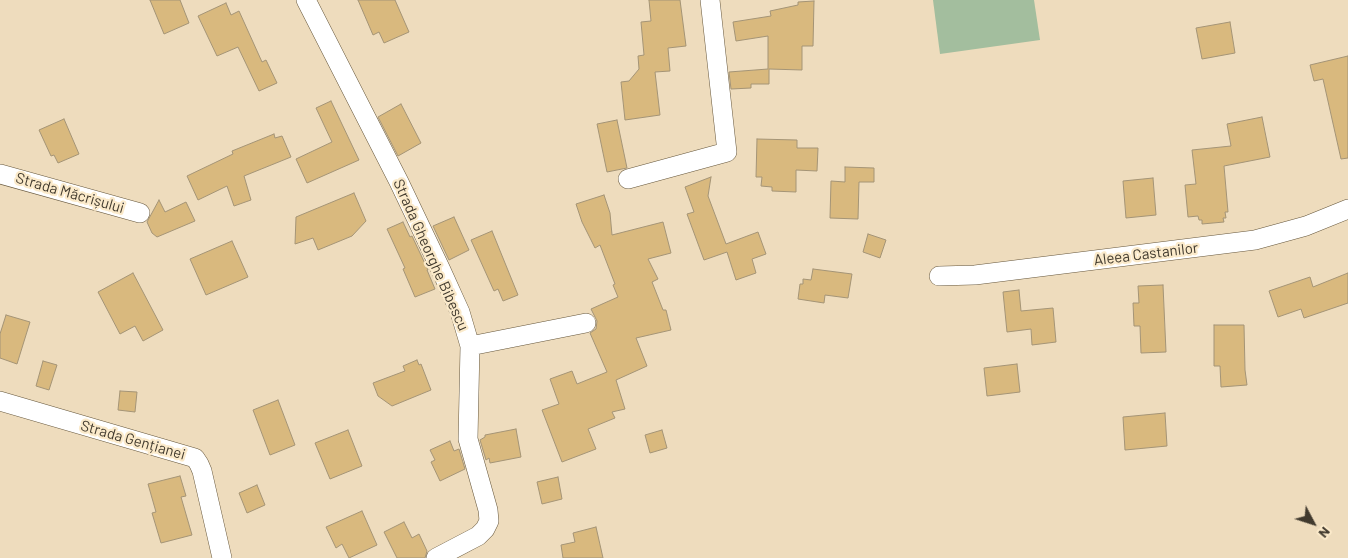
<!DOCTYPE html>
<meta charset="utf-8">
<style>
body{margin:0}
#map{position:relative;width:1348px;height:558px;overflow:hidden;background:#eedcbd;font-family:Barlow,sans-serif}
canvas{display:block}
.north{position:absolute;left:1288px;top:498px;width:50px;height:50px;-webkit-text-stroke:4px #fbeaca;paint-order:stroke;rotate:130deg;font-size:14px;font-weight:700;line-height:20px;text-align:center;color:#413a2e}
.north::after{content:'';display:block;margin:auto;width:18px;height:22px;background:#413a2e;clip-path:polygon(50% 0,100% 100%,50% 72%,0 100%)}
</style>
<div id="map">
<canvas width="1348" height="558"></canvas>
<div class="north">N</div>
</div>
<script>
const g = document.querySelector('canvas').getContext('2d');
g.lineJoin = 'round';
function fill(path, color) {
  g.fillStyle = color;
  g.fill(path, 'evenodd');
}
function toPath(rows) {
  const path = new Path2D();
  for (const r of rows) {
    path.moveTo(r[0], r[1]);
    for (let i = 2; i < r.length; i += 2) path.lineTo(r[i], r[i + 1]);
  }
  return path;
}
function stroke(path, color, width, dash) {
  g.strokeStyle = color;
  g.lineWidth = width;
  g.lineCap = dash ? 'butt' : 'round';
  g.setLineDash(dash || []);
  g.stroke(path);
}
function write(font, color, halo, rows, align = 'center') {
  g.font = font + ' Barlow,sans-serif';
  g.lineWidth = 4.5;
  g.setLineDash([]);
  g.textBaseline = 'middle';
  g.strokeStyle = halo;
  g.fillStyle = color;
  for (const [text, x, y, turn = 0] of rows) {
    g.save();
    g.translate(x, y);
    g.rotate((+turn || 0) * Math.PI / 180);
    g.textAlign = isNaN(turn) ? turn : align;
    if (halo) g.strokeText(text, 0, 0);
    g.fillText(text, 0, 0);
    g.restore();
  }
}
fill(toPath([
 [933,0,1034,0,1040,40,940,54]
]), '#a3be9e');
const building = toPath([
 [150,0,180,0,189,23,164,34,150,0],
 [358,0,395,0,409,32,384,43,379,32,373,35,358,0],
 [649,0,680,0,686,46,668,48,670,71,655,72,660,115,625,120,621,82,629,81,639,69,638,56,644,55,641,22,651,21,649,0],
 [814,1,813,46,802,46,802,70,769,69,769,84,751,84,751,88,731,89,729,72,768,69,768,36,736,41,733,22,771,16,770,11,798,5,798,2,814,1],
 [226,3,231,15,239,11,262,62,266,60,277,83,259,91,238,47,217,56,198,16,226,3],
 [1230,22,1235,53,1202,59,1196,28,1230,22],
 [1348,56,1348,158,1341,159,1323,79,1314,81,1310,65,1348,56],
 [331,101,359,160,307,183,296,159,332,142,316,108,331,101],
 [401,104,421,143,398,156,378,117,401,104],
 [1262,117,1270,157,1224,166,1228,212,1225,212,1226,218,1223,218,1224,222,1202,224,1202,220,1199,220,1198,216,1188,217,1185,185,1196,184,1192,150,1231,146,1227,124,1262,117],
 [64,119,79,154,58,163,54,155,51,156,39,130,64,119],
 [617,120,627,168,607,172,597,124,617,120],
 [274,134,275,138,282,136,291,157,244,176,251,200,234,206,227,186,198,200,187,176,233,154,232,151,274,134],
 [757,139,797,140,797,148,818,148,817,171,796,170,796,192,772,191,772,187,761,186,762,177,756,177,757,139],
 [845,167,874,168,874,182,859,182,858,219,830,218,831,181,845,182,845,167],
 [711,177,708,196,726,244,758,232,766,254,752,259,756,273,736,280,727,252,704,260,687,214,694,212,685,187,711,177],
 [1153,178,1156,215,1126,218,1123,181,1153,178],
 [354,193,366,221,352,236,318,250,313,238,295,244,296,217,354,193],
 [604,195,610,213,612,235,663,222,671,253,648,259,658,279,652,282,663,310,666,310,671,330,636,338,647,366,616,380,625,409,612,412,615,418,588,429,596,449,562,462,542,410,559,404,550,379,572,371,577,384,607,372,590,333,596,329,597,321,591,309,618,297,613,285,615,284,600,245,595,248,582,222,576,204,604,195],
 [159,200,165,212,186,202,195,221,157,237,152,233,147,222,159,200],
 [454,217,469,250,449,260,433,226,454,217],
 [403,222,410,237,412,236,428,270,427,270,435,289,415,297,403,269,405,268,387,229,403,222],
 [492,231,518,295,503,301,498,289,494,291,471,240,492,231],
 [868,234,886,240,880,258,863,252,868,234],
 [232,241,248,277,206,295,190,259,232,241],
 [813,269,852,274,848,298,825,295,824,303,798,299,800,284,803,284,803,279,811,280,813,269],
 [133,273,163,330,143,341,135,326,120,334,98,292,133,273],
 [1348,273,1348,303,1304,318,1301,309,1278,317,1269,291,1310,277,1313,287,1348,273],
 [1163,285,1166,352,1141,353,1140,326,1134,326,1133,303,1139,303,1138,286,1163,285],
 [1019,290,1021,311,1053,308,1056,342,1032,345,1031,329,1007,332,1003,292,1019,290],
 [6,315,30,322,17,364,0,358,0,334,6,315],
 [1214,325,1244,325,1245,370,1247,385,1221,387,1220,366,1214,366,1214,325],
 [417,360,419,365,421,364,431,390,392,406,378,396,373,383,405,371,403,366,417,360],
 [43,361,57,365,49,390,36,386,43,361],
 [1017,364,1020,392,987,396,984,368,1017,364],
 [120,391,137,392,135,412,118,410,120,391],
 [278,400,295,445,270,455,253,410,278,400],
 [1165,413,1167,446,1125,450,1123,417,1165,413],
 [516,429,521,457,490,463,489,458,486,460,480,440,485,437,485,435,516,429],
 [348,430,362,466,330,479,315,443,348,430],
 [662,430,667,448,650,453,645,435,662,430],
 [450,441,454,451,459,449,465,469,440,481,431,462,435,460,430,450,450,441],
 [180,476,186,496,181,497,192,535,161,543,152,513,156,512,148,484,180,476],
 [558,477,562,499,542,504,537,482,558,477],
 [257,485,265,505,247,513,239,493,257,485],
 [362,511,377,545,349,558,342,544,336,548,326,527,362,511],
 [404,522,412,538,419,534,427,551,425,558,397,558,384,532,404,522],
 [596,527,603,558,563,558,561,545,575,542,573,533,596,527]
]);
fill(building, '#d9b97e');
stroke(building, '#a49476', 1);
const minor = toPath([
 [306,0,399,182,441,270,460,312,470,346,468,439,488,510,489,521,485,529,478,536,436,558],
 [0,174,140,213],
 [628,179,727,152,710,0],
 [939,276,975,275,1255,240,1306,226,1348,209],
 [470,346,586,323],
 [0,401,195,458,199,464,202,471,222,558]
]);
stroke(minor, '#66573c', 20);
stroke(minor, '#fff', 19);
write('15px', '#413a2e', '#fbeaca', [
 ["Strada Măcrișului",70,193,16],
 ["Aleea Castanilor",1146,254,-7],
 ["Strada Gheorghe Bibescu",431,255,66],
 ["Strada Gențianei",133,440,16]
]);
</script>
